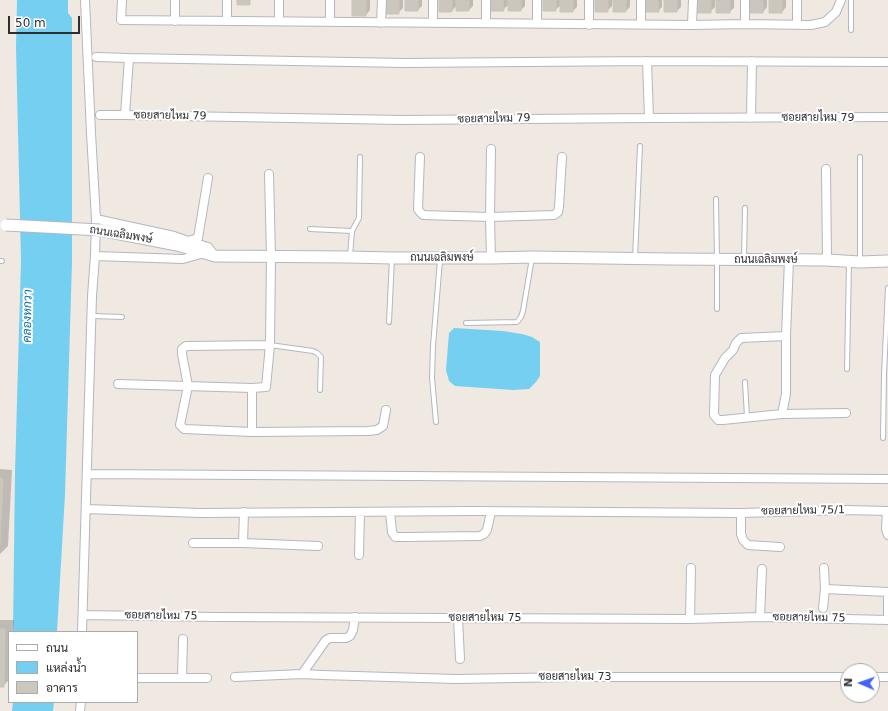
<!DOCTYPE html>
<meta charset="utf-8">
<style>
body{margin:0}
#map{position:relative;width:888px;height:711px;overflow:hidden;background:#efe9e1;font-family:"DejaVu Sans",Sarabun,sans-serif}
canvas{display:block}
.legend{position:absolute;left:8px;top:631px;width:130px;height:72px;box-sizing:border-box;background:#fff;border:1px solid #ababab;margin:0;padding:5px 7px;list-style:none;font-size:12px;color:#2e2e2e}
.legend li{display:flex;align-items:center;gap:8px;height:20px}
.legend b{width:20px;border:1px solid #ababab}
.north{position:absolute;left:840px;top:663px;width:40px;height:40px;box-sizing:border-box;background:#fff;border:1px solid #ababab;border-radius:50%;rotate:272deg;font-size:11px;font-weight:700;line-height:16px;text-align:center;color:#2e2e2e}
.north::after{content:'';display:block;margin:auto;width:14px;height:18px;background:#4264fb;clip-path:polygon(50% 0,100% 100%,50% 72%,0 100%)}
.scale{position:absolute;left:8px;top:16px;width:72px;height:18px;box-sizing:border-box;border:2px solid #2e2e2e;border-top:0;padding-left:5px;font-size:12px;line-height:14px;white-space:nowrap;color:#2e2e2e;-webkit-text-stroke:3px #fff;paint-order:stroke}
</style>
<div id="map">
<canvas width="888" height="711"></canvas>
<ul class="legend">
<li><b style="height:5px;background:#fff"></b>ถนน</li>
<li><b style="height:11px;background:#75cff0"></b>แหล่งน้ำ</li>
<li><b style="height:11px;background:#cbc7bf"></b>อาคาร</li>
</ul>
<div class="north">N</div>
<div class="scale">50 m</div>
</div>
<script>
const g = document.querySelector('canvas').getContext('2d');
g.lineJoin = 'round';
function fill(path, color) {
  g.fillStyle = color;
  g.fill(path, 'evenodd');
}
function toPath(rows) {
  const path = new Path2D();
  for (const r of rows) {
    path.moveTo(r[0], r[1]);
    for (let i = 2; i < r.length; i += 2) path.lineTo(r[i], r[i + 1]);
  }
  return path;
}
function stroke(path, color, width, dash) {
  g.strokeStyle = color;
  g.lineWidth = width;
  g.lineCap = dash ? 'butt' : 'round';
  g.setLineDash(dash || []);
  g.stroke(path);
}
function write(font, color, halo, rows, align = 'center') {
  g.font = font + ' "DejaVu Sans",Sarabun,sans-serif';
  g.lineWidth = 4;
  g.setLineDash([]);
  g.textBaseline = 'middle';
  g.strokeStyle = halo;
  g.fillStyle = color;
  for (const [text, x, y, turn = 0] of rows) {
    g.save();
    g.translate(x, y);
    g.rotate((+turn || 0) * Math.PI / 180);
    g.textAlign = isNaN(turn) ? turn : align;
    if (halo) g.strokeText(text, 0, 0);
    g.fillText(text, 0, 0);
    g.restore();
  }
}
fill(toPath([
 [17,0,68,0,68,13,72,18,72,262,65,494,57,632,13,632,15,473,21,260,16,47],
 [454,328,503,331,522,334,532,337,540,342,540,376,536,382,529,389,513,390,455,386,449,381,446,370,449,333],
 [13,702,54,702,53,711,12,711]
]), '#75cff0');
fill(toPath([
 [353,0,370,0,370,10,366,15],
 [387,0,403,0,403,8,398,13],
 [406,0,422,0,422,6,418,10],
 [440,0,473,0,473,6,469,10,457,10,457,5,452,11],
 [491,0,525,0,525,6,521,10,509,4,503,10],
 [544,0,577,0,577,7,573,11,561,5,555,10],
 [596,0,612,0,612,6,607,11],
 [614,0,630,0,630,7,626,11],
 [646,0,662,0,662,7,658,11],
 [665,0,681,0,681,7,677,11],
 [699,0,715,0,715,7,710,12],
 [717,0,734,0,734,8,729,12],
 [751,0,767,0,767,7,763,12],
 [770,0,786,0,786,7,782,12],
 [0,469,12,470,8,546,0,554],
 [0,620,14,620,13,632,9,632,9,680,3,686,0,686]
]), '#0003');
const building = toPath([
 [237,0,250,0,250,5,237,5,237,0],
 [352,0,366,0,366,16,352,16,352,0],
 [386,0,399,0,399,14,386,14,386,0],
 [405,0,418,0,418,11,405,11,405,0],
 [439,0,452,0,452,12,439,12,439,0],
 [456,0,469,0,469,11,456,11,456,0],
 [490,0,503,0,504,11,490,11,490,0],
 [508,0,521,0,521,11,508,11,508,0],
 [543,0,556,0,556,11,543,11,543,0],
 [560,0,573,0,573,12,560,12,560,0],
 [595,0,608,0,608,12,595,12,595,0],
 [613,0,626,0,626,12,613,12,613,0],
 [645,0,658,0,659,12,645,12,645,0],
 [664,0,677,0,677,12,664,12,664,0],
 [698,0,711,0,711,13,697,13,698,0],
 [716,0,730,0,730,13,716,13,716,0],
 [750,0,763,0,763,13,750,13,750,0],
 [769,0,782,0,782,13,769,13,769,0],
 [0,478,3,479,0,544,0,478],
 [0,629,5,629,4,687,0,687,0,629]
]);
fill(building, '#cbc7bf');
stroke(building, '#cbc5ba', 1);
const service = toPath([
 [851,0,851,30],
 [860,157,860,260],
 [716,199,717,259,717,309],
 [310,229,352,231],
 [350,256,352,231,359,218,360,157],
 [635,258,640,146],
 [744,259,745,208],
 [0,261,2,261],
 [92,316,122,317],
 [389,322,392,258],
 [466,323,517,322,521,317,523,311,532,258],
 [270,345,313,351,317,353,321,357,320,390],
 [847,369,849,262],
 [745,382,747,417],
 [436,422,432,378,433,346,440,260],
 [883,438,884,374,888,288]
]);
const minor = toPath([
 [122,0,121,20,692,25,745,24,811,25,825,22,836,12,841,0],
 [227,0,227,21],
 [433,0,433,23],
 [486,0,486,23],
 [537,0,537,23],
 [589,0,589,25],
 [641,0,641,25],
 [745,0,745,24],
 [175,21,175,0],
 [279,21,279,0],
 [330,22,330,0],
 [381,23,382,0],
 [797,24,797,0],
 [692,25,693,0],
 [96,57,129,58],
 [647,61,649,118],
 [888,62,647,61,404,63,129,58,125,115,401,120,649,118,888,117],
 [100,115,125,115],
 [751,118,752,61],
 [491,149,490,217,491,258],
 [420,157,418,209,420,212,423,215,490,217,554,215,558,212,559,207,562,157],
 [826,169,827,260],
 [96,219,174,236,188,241,198,238,208,178],
 [188,241,208,247,215,256],
 [95,256,183,259,204,253],
 [786,336,741,338,736,343,733,350,725,358,715,375,714,415,718,420,723,420,782,414,786,394,786,336,789,260],
 [270,345,186,346,182,349,182,354,188,386,180,425,184,429,252,432,368,431,377,430,383,426,386,410],
 [118,384,252,388],
 [782,414,846,413],
 [252,432,252,388,266,387,270,345,271,256,269,174],
 [87,474,888,479],
 [86,509,200,513,473,511,741,513,846,510,888,511],
 [887,511,886,529,888,535],
 [390,512,392,532,395,537,406,537,480,536,484,534,487,530,491,512],
 [741,513,741,534,743,540,748,545,780,547],
 [193,543,243,543,318,546],
 [243,543,244,512],
 [359,555,360,512],
 [825,589,888,592],
 [888,592,888,619],
 [823,608,825,589,824,568],
 [83,615,217,617,690,619,760,617,888,620],
 [760,617,762,569],
 [458,618,460,659],
 [690,619,691,568],
 [82,632,92,296,95,256,96,219,91,133,85,0],
 [302,674,322,675,456,679,573,677,848,677],
 [235,677,302,674,326,640,330,638,346,638,350,636,353,630,355,617],
 [872,677,888,677],
 [137,678,207,678],
 [182,678,183,639],
 [80,711,81,702]
]);
const secondary = toPath([
 [100,230,177,245,215,256,349,257,392,258,491,258,532,257,670,259,827,260,860,262,888,261]
]);
stroke(service, '#b4b7c1', 6);
stroke(minor, '#b4b7c1', 10);
stroke(secondary, '#b4b7c1', 13);
stroke(service, '#fff', 4);
stroke(minor, '#fff', 8);
stroke(secondary, '#fff', 11);
const secondaryBridge = toPath([
 [6,225,100,230]
]);
stroke(secondaryBridge, '#b4b7c1', 13, []);
stroke(secondaryBridge, '#fff', 11);
write('11px', '#2e2e2e', '#fff', [
 ["ซอยสายไหม 79",170,116,1],
 ["ซอยสายไหม 79",818,118],
 ["ซอยสายไหม 79",494,119,-1],
 ["ถนนเฉลิมพงษ์",121,235,9],
 ["ถนนเฉลิมพงษ์",442,258],
 ["ถนนเฉลิมพงษ์",766,260],
 ["ซอยสายไหม 75/1",803,511,-1],
 ["ซอยสายไหม 75",161,616,1],
 ["ซอยสายไหม 75",485,618],
 ["ซอยสายไหม 75",809,618,1],
 ["ซอยสายไหม 73",575,677]
]);
write('italic 12px', '#0d6fa3', '#fff', [
 ["คลองหกวา",28,316,-89]
]);
</script>
